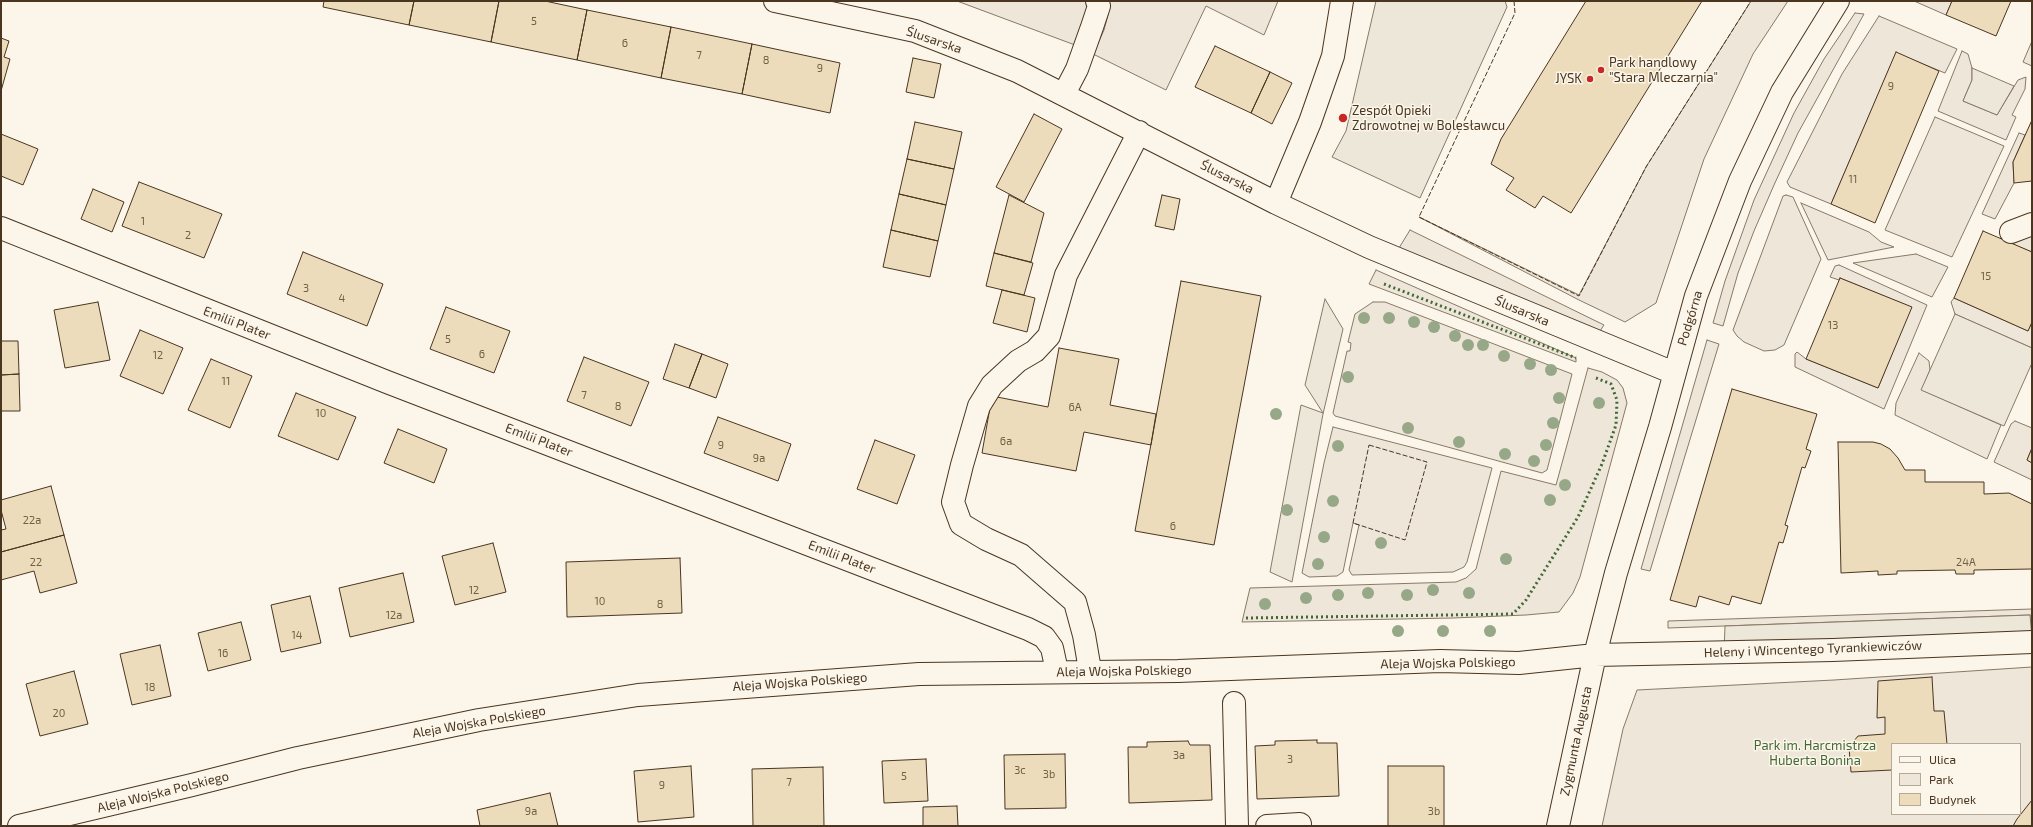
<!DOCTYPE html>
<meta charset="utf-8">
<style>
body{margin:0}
#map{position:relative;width:2033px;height:827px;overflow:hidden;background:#fbf6e9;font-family:"Exo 2",sans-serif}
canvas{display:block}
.frame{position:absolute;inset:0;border:2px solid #4a3520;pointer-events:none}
.legend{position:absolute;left:1891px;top:743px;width:130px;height:72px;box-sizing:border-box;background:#fbf6e9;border:1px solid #b4a999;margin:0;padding:5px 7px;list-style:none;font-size:12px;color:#4a3520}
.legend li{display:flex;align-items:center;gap:8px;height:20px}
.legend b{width:20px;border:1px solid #b4a999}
</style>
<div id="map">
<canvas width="2033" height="827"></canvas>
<div class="frame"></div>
<ul class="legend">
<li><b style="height:5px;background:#fbf6e9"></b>Ulica</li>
<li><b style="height:11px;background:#ede6d9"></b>Park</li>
<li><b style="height:11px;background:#ecdcbc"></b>Budynek</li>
</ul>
</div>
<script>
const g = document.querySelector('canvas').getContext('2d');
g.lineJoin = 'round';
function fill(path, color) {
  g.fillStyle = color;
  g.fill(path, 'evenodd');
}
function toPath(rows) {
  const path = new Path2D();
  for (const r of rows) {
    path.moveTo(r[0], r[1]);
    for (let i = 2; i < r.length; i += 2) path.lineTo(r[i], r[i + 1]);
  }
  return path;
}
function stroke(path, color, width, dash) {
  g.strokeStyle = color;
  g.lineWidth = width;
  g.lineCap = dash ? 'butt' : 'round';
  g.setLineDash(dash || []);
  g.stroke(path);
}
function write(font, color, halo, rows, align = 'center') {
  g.font = font + ' "Exo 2",sans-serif';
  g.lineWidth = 3;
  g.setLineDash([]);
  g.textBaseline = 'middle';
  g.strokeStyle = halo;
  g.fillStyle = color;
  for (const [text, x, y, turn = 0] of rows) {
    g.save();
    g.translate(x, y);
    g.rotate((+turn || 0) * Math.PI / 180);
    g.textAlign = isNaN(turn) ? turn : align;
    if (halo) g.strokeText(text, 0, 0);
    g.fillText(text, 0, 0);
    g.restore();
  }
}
const green = toPath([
 [957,1,1086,1,1087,11,1075,45,957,1],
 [1108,1,1278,1,1264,35,1206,6,1166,90,1093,54,1104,30,1108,15,1108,1],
 [1751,1,1788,1,1753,54,1704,159,1656,303,1625,322,1579,300,1419,217,1579,295,1646,167,1751,1],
 [1914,1,1952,1,1946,15,1914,1],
 [1855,13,1864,14,1798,133,1774,185,1754,231,1738,273,1723,326,1713,323,1725,281,1754,200,1794,113,1824,59,1855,13],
 [1879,16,1957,49,1945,73,1896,53,1831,204,1790,187,1787,182,1842,74,1879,16],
 [1962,51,1968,54,1972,68,1972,80,1963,101,1997,115,2018,80,2026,77,2025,89,2012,115,2016,117,2006,140,1938,111,1962,51],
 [1935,117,2004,146,1952,257,1885,230,1935,117],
 [2019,133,2025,135,2013,162,2014,183,1995,219,1982,214,2019,133],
 [1786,195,1793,197,1821,259,1784,345,1775,350,1764,351,1744,342,1737,336,1733,330,1783,196,1786,195],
 [1801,203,1869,232,1881,242,1894,247,1828,260,1801,203],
 [1410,230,1604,325,1600,331,1399,248,1410,230],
 [2032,235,2032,252,2012,244,2032,235],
 [1916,254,1948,267,1932,297,1853,263,1916,254],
 [1839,265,1927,305,1884,409,1795,367,1795,354,1797,352,1806,359,1878,388,1911,307,1840,278,1839,280,1830,277,1835,266,1839,265],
 [1376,270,1576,358,1576,362,1369,284,1376,270],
 [1954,298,2028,331,2032,322,2032,348,1955,314,1951,302,1954,298],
 [1373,302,1385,302,1572,374,1547,470,1542,473,1335,416,1333,413,1347,351,1350,351,1351,343,1348,342,1355,314,1373,302],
 [1707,340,1719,344,1650,571,1641,569,1707,340],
 [1919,353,1929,361,1930,370,1922,390,2001,425,1987,459,1895,415,1896,403,1919,353],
 [1588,368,1602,372,1617,380,1623,388,1627,403,1580,577,1573,593,1559,612,1526,615,1453,618,1242,622,1250,588,1456,582,1466,578,1476,569,1501,471,1556,485,1588,368],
 [2015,421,2032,428,2032,448,2027,460,2032,463,2032,480,1994,462,2011,424,2015,421],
 [1333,427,1492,468,1467,562,1464,567,1453,572,1352,575,1349,570,1359,525,1353,523,1343,572,1337,576,1309,577,1302,573,1324,463,1333,427],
 [2032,609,2032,623,2030,623,2030,615,1668,628,1668,621,2032,609],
 [2032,667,2032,826,1602,826,1623,729,1637,690,1834,680,2032,667],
 [1892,744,2020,744,2020,814,1892,814,1892,744]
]);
fill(green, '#ede6d9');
stroke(green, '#887966', 1);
const parking = toPath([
 [1376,1,1505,1,1507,7,1420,198,1332,157,1346,131,1376,1],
 [2032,41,2032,66,2023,62,2032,41],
 [1972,68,2014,86,1997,115,1963,101,1972,80,1972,68],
 [1325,299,1343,329,1323,414,1292,582,1270,572,1301,405,1323,413,1305,385,1325,299],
 [1955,314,2032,348,2032,363,2004,426,1921,390,1955,314],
 [2030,615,2032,638,1724,652,1725,626,2030,615]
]);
fill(parking, '#ede7d9');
stroke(parking, '#887966', 1);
const building = toPath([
 [324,1,414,1,409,25,323,7,324,1],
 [414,1,499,1,491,42,409,25,414,1],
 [499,1,545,1,587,10,577,60,491,42,499,1],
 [1586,1,1702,1,1571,213,1543,196,1535,208,1506,190,1514,178,1491,164,1501,139,1586,1],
 [1952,1,2011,1,1996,36,1946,15,1952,1],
 [587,10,671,27,661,78,577,60,587,10],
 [671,27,752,44,742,94,661,78,671,27],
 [1,38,9,41,4,57,10,59,1,91,1,38],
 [752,44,840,63,830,113,742,94,752,44],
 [1215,46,1270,72,1251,113,1195,87,1215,46],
 [1896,52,1939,71,1875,223,1831,204,1896,52],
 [913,58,941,64,934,98,906,92,913,58],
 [1270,72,1292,83,1272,124,1251,113,1270,72],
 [1034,114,1062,129,1024,202,996,187,1034,114],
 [2032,120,2032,181,2014,183,2013,162,2032,120],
 [915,122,962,132,954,169,907,159,915,122],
 [1,134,38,149,23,185,1,176,1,134],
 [907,159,954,169,946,205,899,194,907,159],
 [139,182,222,214,204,258,122,226,139,182],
 [93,189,124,202,112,232,81,219,93,189],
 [899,194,946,205,938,241,891,230,899,194],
 [1009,195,1044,213,1031,262,994,253,1009,195],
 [1162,195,1180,199,1174,230,1155,226,1162,195],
 [891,230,938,241,930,277,883,267,891,230],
 [1983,231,2032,252,2032,322,2028,331,1954,298,1983,231],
 [303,252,383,284,367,326,287,294,303,252],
 [994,253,1033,263,1024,295,986,286,994,253],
 [1840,278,1912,307,1878,388,1806,359,1840,278],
 [1181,281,1261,296,1214,545,1135,531,1181,281],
 [1002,290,1035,298,1027,332,993,323,1002,290],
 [98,302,110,360,65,368,54,310,98,302],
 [446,307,510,331,494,373,430,349,446,307],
 [140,330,183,348,163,394,120,376,140,330],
 [1,341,18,341,19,374,1,375,1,341],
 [675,344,702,354,689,388,663,379,675,344],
 [1059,348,1119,359,1110,405,1156,414,1151,445,1084,432,1076,471,982,453,992,396,1048,407,1059,348],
 [702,354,728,364,716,398,689,388,702,354],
 [584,357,649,382,631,426,567,401,584,357],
 [211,359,252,376,230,428,188,410,211,359],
 [19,374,20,411,1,411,1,375,19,374],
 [1732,389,1817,414,1806,449,1811,451,1805,468,1802,467,1785,525,1788,526,1783,543,1779,542,1761,604,1732,596,1729,605,1699,596,1696,607,1670,600,1732,389],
 [296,393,356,417,338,460,278,436,296,393],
 [718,417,791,444,778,481,704,453,718,417],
 [398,429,447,449,434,483,384,463,398,429],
 [875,440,915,455,897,504,857,489,875,440],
 [1838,442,1873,442,1881,444,1890,449,1898,458,1905,470,1925,470,1925,482,1984,482,1984,494,2009,493,2032,504,2032,569,1974,570,1974,574,1956,574,1955,570,1897,571,1897,574,1878,575,1878,571,1841,573,1838,442],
 [2032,448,2032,463,2027,460,2032,448],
 [51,486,64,535,1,552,1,530,6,529,1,510,1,500,51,486],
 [64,535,77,583,40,593,34,571,1,580,1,552,64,535],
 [493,543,506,592,455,605,442,556,493,543],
 [680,558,682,613,567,617,566,562,680,558],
 [403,573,414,622,350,637,339,588,403,573],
 [310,596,321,643,281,652,271,605,310,596],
 [241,622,251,660,208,671,198,633,241,622],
 [160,645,171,696,132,705,120,654,160,645],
 [74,671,88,724,40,736,26,684,74,671],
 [1932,677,1934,711,1944,711,1947,744,1892,744,1892,770,1851,772,1849,747,1858,736,1885,734,1885,717,1877,718,1878,681,1932,677],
 [1317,740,1317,743,1337,743,1339,796,1257,799,1255,746,1275,745,1275,741,1317,740],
 [1188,741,1190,745,1210,745,1212,800,1129,803,1128,747,1147,747,1147,742,1188,741],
 [1065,754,1066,808,1005,809,1004,755,1065,754],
 [926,759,928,801,884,803,882,761,926,759],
 [691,766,694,817,638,822,634,771,691,766],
 [1388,766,1444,766,1444,826,1388,826,1388,766],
 [823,767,824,826,753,826,752,769,823,767],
 [550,793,558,826,480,826,477,810,550,793],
 [2032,800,2032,826,2013,826,2017,819,2032,800],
 [957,806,958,826,923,826,923,807,957,806]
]);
fill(building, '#ecdcbc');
stroke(building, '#4a3520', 1);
const minor = toPath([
 [775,1,915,31,1017,71,1276,203,1369,247,1674,373],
 [1064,94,1077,69,1092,27,1099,6,1097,1],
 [1276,203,1310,122,1333,56,1342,1],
 [1,228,387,382,1028,629,1044,637,1052,648,1057,671],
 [2011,232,2032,224],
 [1090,670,1084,635,1075,602,1021,555,986,539,961,524,953,502,962,465,979,406,992,385,1018,361,1035,351,1049,336,1066,275,1139,132],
 [1234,703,1237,826],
 [19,826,192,785,298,758,479,720,638,695,919,674,1178,671,1440,661,1519,663,1595,655,1833,650,2032,642],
 [1267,826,1300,824],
 [1558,826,1595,655,1616,573,1660,427,1696,296,1740,181,1782,92,1838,1]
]);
stroke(minor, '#4a3520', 24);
stroke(minor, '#fbf6e9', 22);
stroke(toPath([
 [1384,284,1576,358],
 [1246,618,1513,614,1526,600,1578,517,1602,464,1616,425,1617,400,1611,384,1596,378]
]), '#436837', 3, [2, 3]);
stroke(toPath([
 [1514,1,1515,13,1419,217,1579,296,1646,167,1751,1],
 [1369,445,1427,462,1405,540,1353,523,1369,445]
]), '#4a3520', 1, [5, 2]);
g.fillStyle = '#96a887';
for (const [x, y] of [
 [1364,318],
 [1389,318],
 [1414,322],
 [1434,327],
 [1455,336],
 [1468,345],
 [1483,345],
 [1504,356],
 [1530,364],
 [1551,370],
 [1348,377],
 [1559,398],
 [1599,403],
 [1276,414],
 [1553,423],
 [1408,428],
 [1459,442],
 [1546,445],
 [1338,446],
 [1505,454],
 [1534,461],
 [1565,485],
 [1550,500],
 [1333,501],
 [1287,510],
 [1324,537],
 [1381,543],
 [1506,559],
 [1318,564],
 [1433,590],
 [1368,593],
 [1469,593],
 [1338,595],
 [1407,595],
 [1306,598],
 [1265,604],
 [1398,631],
 [1443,631],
 [1490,631]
]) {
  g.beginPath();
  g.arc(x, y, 6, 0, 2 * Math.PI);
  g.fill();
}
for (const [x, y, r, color] of [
 [1601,70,4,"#c62828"],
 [1590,79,4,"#c62828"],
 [1343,118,5,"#c62828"]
]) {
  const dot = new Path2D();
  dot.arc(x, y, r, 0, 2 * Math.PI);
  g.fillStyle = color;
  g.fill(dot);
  stroke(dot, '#fbf6e9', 1.5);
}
write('11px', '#725f47', null, [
 ["5",534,21],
 ["6",625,43],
 ["7",699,55],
 ["8",766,60],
 ["9",820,68],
 ["9",1891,86],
 ["11",1853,179],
 ["1",143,221],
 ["2",188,235],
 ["15",1986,276],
 ["3",306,288],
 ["4",342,298],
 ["13",1833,325],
 ["5",448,339],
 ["6",482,354],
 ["12",158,355],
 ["11",226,381],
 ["7",584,395],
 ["8",618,406],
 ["6A",1075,407],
 ["10",321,413],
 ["6a",1006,441],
 ["9",721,445],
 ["9a",759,458],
 ["22a",32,520],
 ["6",1173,526],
 ["22",36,562],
 ["24A",1966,562],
 ["12",474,590],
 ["10",600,601],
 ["8",660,604],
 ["12a",394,615],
 ["14",297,635],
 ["16",223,653],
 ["18",150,687],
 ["20",59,713],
 ["3a",1179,755],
 ["3",1290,759],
 ["3c",1020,770],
 ["3b",1049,774],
 ["5",904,776],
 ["7",789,782],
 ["9",662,785],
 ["9a",531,811],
 ["3b",1434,811]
]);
write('13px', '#4a3520', '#fbf6e9', [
 ["Ślusarska",934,40,19],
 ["Ślusarska",1227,177,27],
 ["Ślusarska",1522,311,23],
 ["Podgórna",1690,318,-73],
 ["Emilii Plater",237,323,21],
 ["Emilii Plater",539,440,21],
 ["Emilii Plater",842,557,21],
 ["Heleny i Wincentego Tyrankiewiczów",1813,649,-2],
 ["Aleja Wojska Polskiego",1448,663,-1],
 ["Aleja Wojska Polskiego",1124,671,-1],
 ["Aleja Wojska Polskiego",800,682,-4],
 ["Aleja Wojska Polskiego",479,722,-10],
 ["Zygmunta Augusta",1576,741,-78],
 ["Aleja Wojska Polskiego",163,792,-14]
]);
write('13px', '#4a3520', '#fbf6e9', [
 ["Park handlowy",1609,63],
 ["\"Stara Mleczarnia\"",1609,78],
 ["JYSK",1582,79,"right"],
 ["Zespół Opieki",1352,111],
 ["Zdrowotnej w Bolesławcu",1352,126]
], 'left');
write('13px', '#436837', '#fbf6e9', [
 ["Park im. Harcmistrza",1815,746],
 ["Huberta Bonina",1815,761]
]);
</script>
